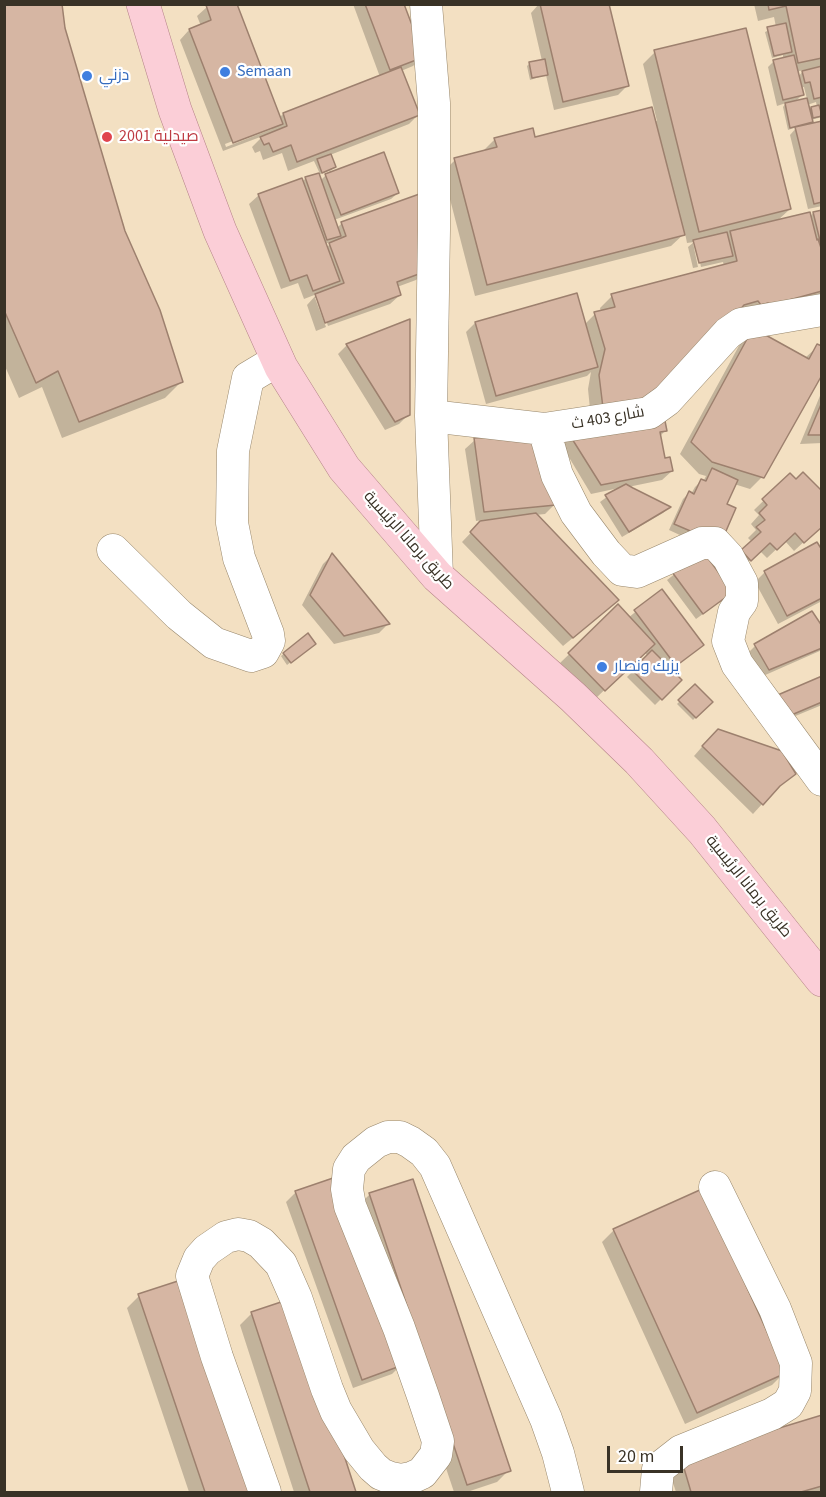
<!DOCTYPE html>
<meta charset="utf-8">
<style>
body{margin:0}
#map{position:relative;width:826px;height:1497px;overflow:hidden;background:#f3e0c2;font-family:"Source Sans 3",sans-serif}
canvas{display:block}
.frame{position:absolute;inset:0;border:6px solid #393226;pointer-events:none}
.scale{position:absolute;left:607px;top:1446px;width:76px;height:27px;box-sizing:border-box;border:3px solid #393226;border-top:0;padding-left:8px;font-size:18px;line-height:21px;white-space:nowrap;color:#393226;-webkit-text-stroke:4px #fff;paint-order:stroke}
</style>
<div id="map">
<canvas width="826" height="1497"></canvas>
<div class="frame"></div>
<div class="scale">20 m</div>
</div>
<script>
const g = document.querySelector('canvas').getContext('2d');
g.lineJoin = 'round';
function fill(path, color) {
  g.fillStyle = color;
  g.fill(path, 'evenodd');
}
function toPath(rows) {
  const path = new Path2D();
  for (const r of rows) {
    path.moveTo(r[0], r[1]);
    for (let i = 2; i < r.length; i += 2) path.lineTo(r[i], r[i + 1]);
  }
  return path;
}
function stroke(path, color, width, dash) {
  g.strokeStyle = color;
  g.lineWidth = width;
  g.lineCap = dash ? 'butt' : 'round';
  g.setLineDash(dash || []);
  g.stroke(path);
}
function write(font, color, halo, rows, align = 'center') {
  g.font = font + ' "Source Sans 3",Cairo,sans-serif';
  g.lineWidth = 4.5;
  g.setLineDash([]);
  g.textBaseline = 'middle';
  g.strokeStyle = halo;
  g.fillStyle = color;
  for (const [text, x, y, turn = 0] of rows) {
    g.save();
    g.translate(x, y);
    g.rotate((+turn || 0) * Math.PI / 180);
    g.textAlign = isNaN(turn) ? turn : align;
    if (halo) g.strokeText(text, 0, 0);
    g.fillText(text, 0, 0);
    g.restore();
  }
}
fill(toPath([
 [4,4,64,28,124,232,182,381,165,398,62,438,42,387,19,398,4,364],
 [353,4,403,4,422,57,413,66,401,71,418,115,409,124,330,155,334,167,327,175,398,193,391,199,334,220,337,228,341,224,424,194,426,271,416,280,397,287,400,295,390,304,328,326,318,298,315,298,326,327,316,331,307,305,317,294,304,299,298,283,281,289,249,204,259,195,302,182,306,178,320,174,314,161,288,171,282,153,263,160,260,151,255,153,252,147,263,136,223,151,180,40,189,30,201,26,197,16,207,7,279,118,283,114,380,77],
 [272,126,272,129,226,147,225,144],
 [331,170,320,181,318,175],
 [333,241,326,248,325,244],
 [539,4,607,4,627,86,618,95,554,110,546,75,530,80,527,66,530,63,542,61,531,13],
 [754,4,822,4,822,117,811,120,808,126,822,122,822,206,808,209,790,135,797,127,788,130,783,107,786,103,777,106,768,67,774,61,783,59,783,55,772,58,765,32,776,27,774,17,758,21],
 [804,70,798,77,796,72],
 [804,87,807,99,795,102,802,95,800,88],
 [816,102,817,107,808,109,807,105],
 [655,52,790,209,777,221,810,217,813,213,822,211,822,299,591,419,588,389,591,372,587,376,486,404,466,332,475,323,585,324,595,314,601,312,600,308,612,296,724,266,723,262,701,267,696,243,693,243,698,267,693,268,688,247,694,242,687,243,685,233,671,246,475,296,443,172,455,160,483,151,495,139,534,138,657,121,643,64],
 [753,330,805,358,818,346,762,477,750,489,734,484,725,505,695,542,669,530,683,499,689,493,691,494,695,487,701,481,703,482,706,476,699,474,680,454,741,342],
 [347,345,409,414,399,424,385,430,338,354],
 [822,391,822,443,800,444],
 [666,430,659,437,664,459,672,471,662,480,628,487,669,507,663,513,622,537,600,502,619,488,591,494,561,444,570,435],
 [475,440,554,505,545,514,535,515,608,609,563,646,462,542,483,520,476,521,465,449],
 [790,475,796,481,822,525,794,551,785,541,767,558,760,551,741,569,733,560,752,542,748,538,756,530,751,524,759,515,754,510],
 [817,544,822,553,822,601,778,624,755,582,764,573],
 [702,553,725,598,696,619,667,580],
 [332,555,388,624,379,633,334,644,302,605,323,564],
 [661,591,702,645,671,671,680,680,655,705,627,677,648,656,644,652,595,699,560,663,618,607,628,618],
 [822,628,822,650,763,676,749,652,755,646],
 [307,635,311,646,287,665,281,656],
 [822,678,822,705,776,724],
 [695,686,711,702,693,720,677,704],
 [708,740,794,774,772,793,753,814,694,756],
 [296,1192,401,1365,392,1374,353,1388,286,1202],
 [370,1194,509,1470,497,1482,467,1492,454,1492,358,1206],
 [614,1230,784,1373,772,1385,685,1424,602,1242],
 [139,1296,252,1492,189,1492,127,1308],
 [252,1313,355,1492,294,1492,240,1325],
 [822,1417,822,1492,676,1492,669,1471]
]), '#0003');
const building = toPath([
 [4,4,62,4,65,28,125,231,160,310,183,382,79,422,58,371,36,383,4,310,4,4],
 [208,4,237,4,283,124,233,143,189,29,211,20,206,5,208,4],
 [365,4,404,4,424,57,390,70,365,4],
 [540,4,609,4,629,86,563,102,540,4],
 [768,4,822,4,822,58,798,63,786,6,769,10,768,4],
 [786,23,792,52,774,56,767,27,786,23],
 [746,28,791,209,699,232,654,50,746,28],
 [794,55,804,95,783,100,773,60,794,55],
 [545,59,548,75,532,78,529,62,545,59],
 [822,66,822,97,814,99,810,82,805,83,802,71,822,66],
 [401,67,420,115,297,162,291,145,273,152,269,143,264,145,260,137,287,126,283,113,401,67],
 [807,98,813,122,790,128,785,103,807,98],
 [819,105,822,116,813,118,811,107,819,105],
 [652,107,685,235,487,285,454,158,497,147,494,138,533,128,535,137,652,107],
 [822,121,822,202,814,204,795,127,822,121],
 [384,152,399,193,341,215,325,174,384,152],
 [331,154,336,167,322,173,317,159,331,154],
 [319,173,341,236,327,240,305,177,319,173],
 [302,178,340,281,313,291,307,275,290,281,258,194,302,178],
 [425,192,427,271,397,282,401,295,325,323,315,294,344,283,329,243,346,236,341,222,425,192],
 [822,210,822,249,813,212,822,210],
 [810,212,817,240,818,239,822,251,822,291,771,305,768,303,761,305,758,301,744,305,668,394,603,408,599,375,605,349,594,312,615,307,611,294,737,261,730,231,810,212],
 [727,232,733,256,699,263,693,240,727,232],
 [577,293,598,367,496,396,475,322,577,293],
 [410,319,410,415,395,422,346,344,410,319],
 [753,328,809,359,817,344,822,346,822,375,764,478,712,462,691,442,753,328],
 [822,402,822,435,808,435,822,402],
 [664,416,667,431,660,432,665,458,670,457,673,471,601,485,569,434,664,416],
 [539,434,556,505,484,512,474,438,539,434],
 [712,468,738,480,727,504,736,508,723,538,702,536,674,524,689,491,694,494,701,479,706,481,712,468],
 [803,472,822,491,822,527,804,543,795,533,777,550,770,543,751,561,741,550,761,532,756,527,765,520,759,513,767,505,762,499,790,473,796,479,803,472],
 [626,484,633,488,671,507,629,532,605,495,626,484],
 [536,513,619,600,573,638,470,532,480,521,536,513],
 [817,542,822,550,822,598,787,616,764,571,817,542],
 [702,550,733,592,703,614,672,572,702,550],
 [332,553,390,624,344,636,310,595,332,553],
 [662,589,704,645,676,666,634,610,662,589],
 [618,604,655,644,605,691,568,653,618,604],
 [812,611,822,626,822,648,769,670,754,644,812,611],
 [308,633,316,644,291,663,283,653,308,633],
 [652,650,682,680,662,700,632,670,652,650],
 [822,676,822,702,782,719,773,697,822,676],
 [695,684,713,702,696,718,678,700,695,684],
 [718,729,782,751,796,774,780,786,763,805,702,746,718,729],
 [336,1177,403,1365,362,1380,295,1191,336,1177],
 [413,1179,511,1471,467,1485,369,1193,413,1179],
 [702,1189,786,1373,697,1413,613,1229,702,1189],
 [181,1280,254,1492,205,1492,138,1294,181,1280],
 [293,1298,356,1492,310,1492,251,1312,293,1298],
 [822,1415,822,1486,801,1492,691,1492,681,1458,822,1415]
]);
fill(building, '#d6b6a3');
stroke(building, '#9d806e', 1.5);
const minor = toPath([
 [426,4,434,103,434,230,431,416,437,576],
 [431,416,544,429,649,413,667,400,728,333,741,324,822,310],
 [544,429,557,475,576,513,606,553,622,570,637,572,702,543,715,543,728,557,742,583,742,601,734,612,728,641,737,664,822,780],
 [113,550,179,615,214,643,251,656,263,652,269,641,268,634,239,558,232,523,233,451,248,378,278,360],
 [265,1492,217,1357,192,1276,199,1259,207,1250,226,1237,238,1234,249,1236,261,1243,281,1264,296,1298,327,1389,336,1411,359,1450,373,1467,381,1474,391,1478,401,1480,411,1478,422,1473,436,1455,438,1441,423,1396,399,1328,350,1206,347,1189,349,1169,356,1158,376,1142,388,1137,400,1137,410,1142,424,1152,435,1166,546,1419,558,1453,568,1492],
 [656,1492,658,1469,681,1451,772,1414,788,1404,795,1391,796,1363,775,1309,715,1187]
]);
const major = toPath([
 [143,4,175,110,220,231,281,367,344,468,437,576,573,697,639,761,702,830,822,980]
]);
stroke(minor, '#97866b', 33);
stroke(major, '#b58388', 34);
stroke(minor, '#fff', 32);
stroke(major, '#fbced7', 33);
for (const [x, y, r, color] of [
 [225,72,6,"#3f7fe0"],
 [87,76,6,"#3f7fe0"],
 [107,137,6,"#e0444e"],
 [602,667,6,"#3f7fe0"]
]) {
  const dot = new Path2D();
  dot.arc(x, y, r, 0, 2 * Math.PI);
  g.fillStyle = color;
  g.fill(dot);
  stroke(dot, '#fff', 2);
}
write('16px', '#366cbe', '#fff', [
 ["Semaan",237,72],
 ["دزني",99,76],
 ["يزبك ونصار",614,667]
], 'left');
write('16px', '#be3a42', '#fff', [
 ["صيدلية 2001",119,137]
], 'left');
write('16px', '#393226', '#fff', [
 ["شارع 403 ث",608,419,-10],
 ["طريق برمانا الرئيسية",408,541,48],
 ["طريق برمانا الرئيسية",748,887,51]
]);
</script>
